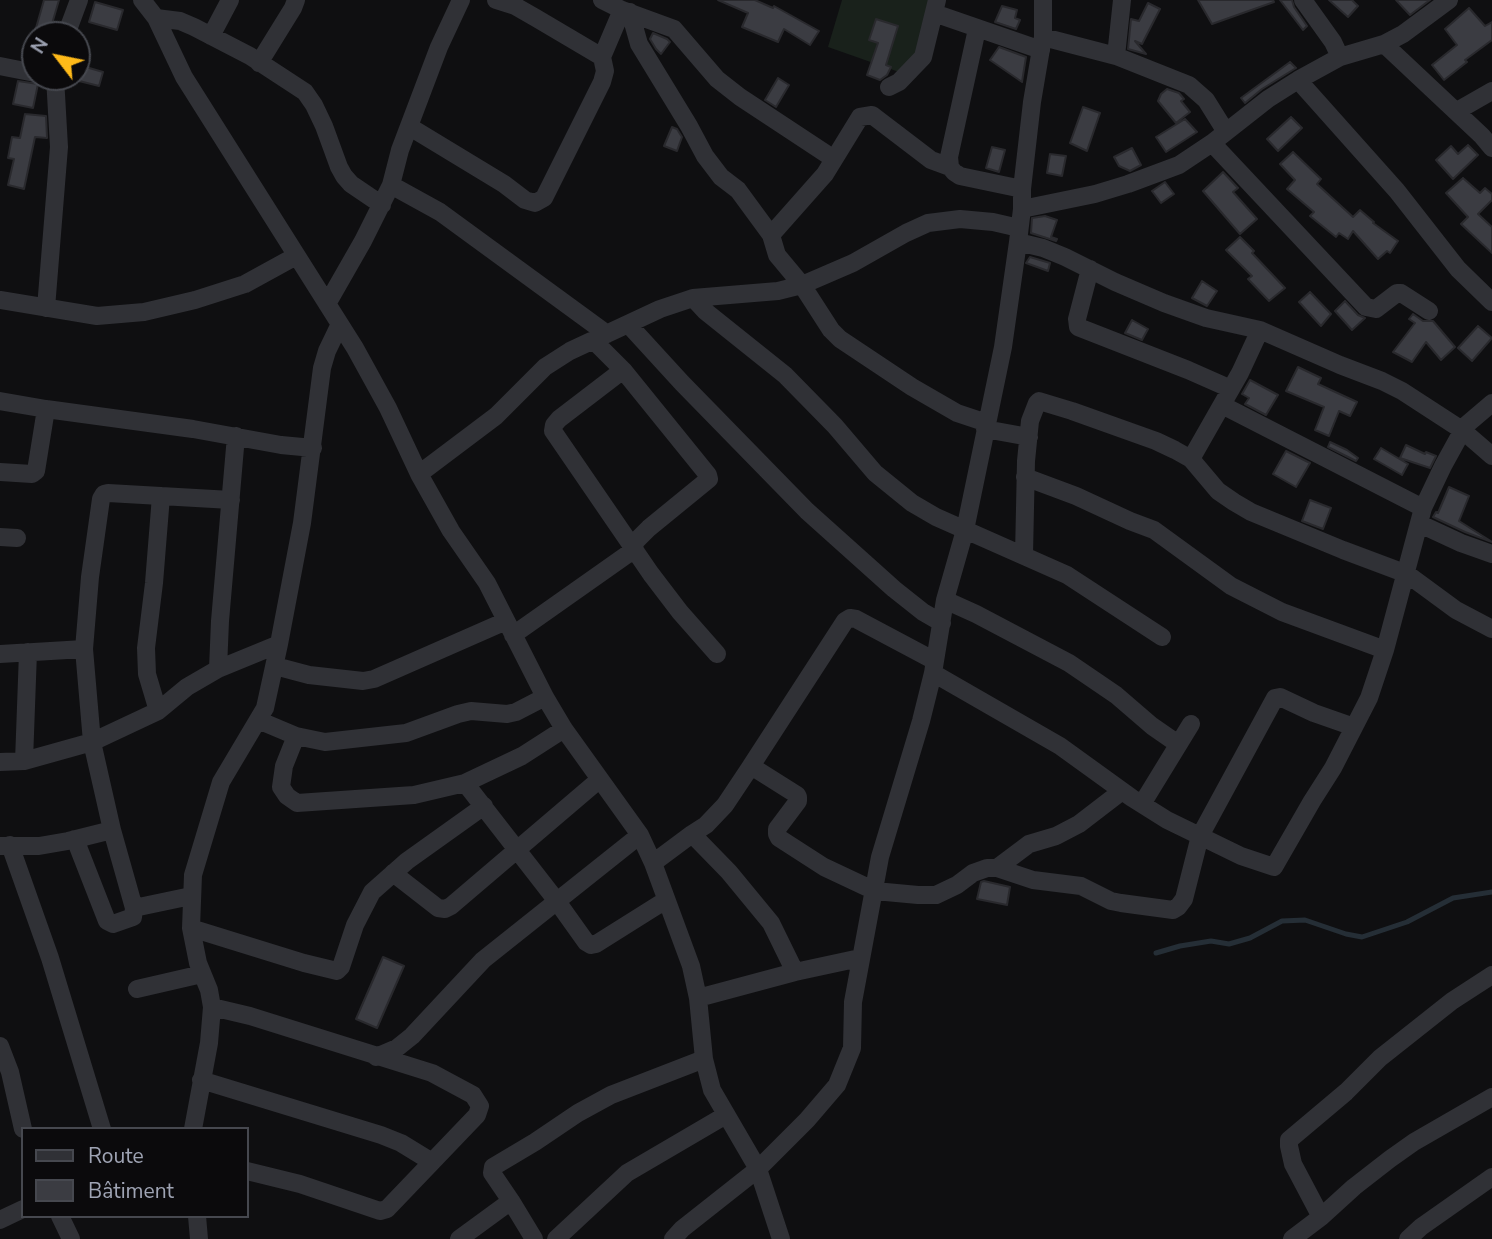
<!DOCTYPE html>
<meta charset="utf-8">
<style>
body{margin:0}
#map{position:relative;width:1492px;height:1239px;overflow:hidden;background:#0f0f11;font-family:"Nunito Sans",sans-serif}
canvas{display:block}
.legend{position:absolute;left:21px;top:1127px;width:228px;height:91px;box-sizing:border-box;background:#0b0a0c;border:2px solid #46484f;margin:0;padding:9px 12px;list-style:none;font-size:21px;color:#9fa4b4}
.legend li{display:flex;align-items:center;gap:14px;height:35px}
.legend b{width:35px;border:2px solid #46484f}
.north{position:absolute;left:21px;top:21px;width:70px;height:70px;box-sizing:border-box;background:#0b0a0c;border:2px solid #46484f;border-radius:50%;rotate:302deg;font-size:19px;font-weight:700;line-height:28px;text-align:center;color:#9fa4b4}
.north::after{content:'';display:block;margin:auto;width:24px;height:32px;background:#ffba19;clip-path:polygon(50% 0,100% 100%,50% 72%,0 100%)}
</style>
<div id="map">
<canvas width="1492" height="1239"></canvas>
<ul class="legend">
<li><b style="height:9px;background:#303136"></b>Route</li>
<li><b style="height:19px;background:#3b3c42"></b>Bâtiment</li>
</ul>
<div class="north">N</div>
</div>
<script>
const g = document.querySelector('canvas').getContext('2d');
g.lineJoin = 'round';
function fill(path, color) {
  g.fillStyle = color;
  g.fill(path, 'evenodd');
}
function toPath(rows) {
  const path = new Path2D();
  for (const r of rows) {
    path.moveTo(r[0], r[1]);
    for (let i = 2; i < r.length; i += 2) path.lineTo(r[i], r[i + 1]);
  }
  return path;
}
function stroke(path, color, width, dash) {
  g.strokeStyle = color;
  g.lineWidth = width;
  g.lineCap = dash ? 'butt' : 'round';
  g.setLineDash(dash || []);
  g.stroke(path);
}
fill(toPath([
 [842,0,934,0,916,78,828,47]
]), '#19211b');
stroke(toPath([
 [1156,953,1180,946,1211,941,1229,944,1250,938,1282,921,1305,920,1346,934,1362,937,1407,922,1453,898,1492,892]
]), '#252e36', 5);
const building = toPath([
 [44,0,59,0,52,24,57,25,55,35,34,35,44,0],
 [718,0,755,0,773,8,774,6,819,31,810,45,784,29,778,42,742,27,748,13,718,0],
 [1198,0,1273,0,1274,2,1212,24,1198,0],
 [1280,0,1292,0,1294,7,1307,26,1303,30,1280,0],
 [1329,0,1352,0,1358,6,1348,17,1329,0],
 [1396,0,1430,0,1410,15,1396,0],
 [95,2,123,10,117,30,89,22,95,2],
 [1148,3,1160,9,1142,44,1135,41,1146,54,1128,49,1131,19,1139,21,1148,3],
 [1002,6,1017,10,1015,18,1020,20,1016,29,995,22,1002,6],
 [1469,8,1485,26,1492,22,1492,40,1465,60,1467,62,1444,80,1432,65,1457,45,1445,29,1469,8],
 [876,19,898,26,886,65,891,67,887,75,880,80,867,75,878,43,869,40,876,19],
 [653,33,667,39,670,42,661,54,656,49,650,39,653,33],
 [999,47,1026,57,1022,82,990,60,999,47],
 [1290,62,1296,68,1262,89,1245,103,1241,98,1290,62],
 [79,65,103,72,99,86,75,80,77,77,79,65],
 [778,78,789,85,776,107,765,100,778,78],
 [18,81,38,84,33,108,13,104,18,81],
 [1167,89,1179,93,1184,99,1181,101,1190,112,1176,123,1158,101,1161,94,1167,89],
 [1083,107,1100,113,1087,151,1070,143,1083,107],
 [25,114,46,116,47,137,47,138,35,137,24,189,8,185,14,159,8,158,12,137,20,138,25,114],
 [1291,117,1302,128,1278,151,1267,139,1291,117],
 [1185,119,1197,132,1166,152,1156,137,1185,119],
 [672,127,677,129,682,137,677,151,664,146,672,127],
 [1468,145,1478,155,1453,179,1436,160,1451,146,1458,154,1468,145],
 [992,147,1005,150,999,172,986,168,992,147],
 [1132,148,1141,165,1130,171,1119,166,1114,157,1132,148],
 [1293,152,1321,179,1317,184,1353,217,1360,210,1374,222,1373,223,1398,241,1390,253,1387,251,1378,259,1353,231,1348,239,1339,233,1336,237,1310,216,1314,212,1287,189,1295,180,1280,164,1293,152],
 [1050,154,1066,156,1062,176,1047,173,1050,154],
 [1223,172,1238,188,1233,192,1257,219,1240,234,1203,191,1223,172],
 [1463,178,1480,193,1485,188,1492,194,1492,200,1478,214,1492,227,1492,253,1461,224,1468,217,1446,193,1463,178],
 [1165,182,1174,194,1161,203,1152,191,1165,182],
 [1045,216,1057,220,1051,237,1057,239,1056,241,1031,233,1032,218,1045,216],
 [1240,237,1254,251,1252,253,1285,288,1269,301,1248,279,1252,276,1226,250,1240,237],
 [1030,257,1050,263,1048,271,1026,263,1030,257],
 [1202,281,1217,291,1207,306,1192,298,1202,281],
 [1310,292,1331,314,1321,326,1299,302,1310,292],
 [1345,301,1358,315,1365,318,1352,330,1335,311,1345,301],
 [1413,314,1423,321,1433,321,1455,347,1441,360,1426,342,1412,362,1393,352,1415,323,1409,319,1413,314],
 [1132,320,1148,329,1142,340,1125,333,1132,320],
 [1478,326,1492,338,1472,361,1458,348,1478,326],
 [1298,367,1321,378,1318,384,1357,402,1350,416,1339,411,1329,436,1315,430,1324,407,1286,391,1298,367],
 [1250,380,1278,395,1266,415,1245,404,1249,398,1242,394,1250,380],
 [1330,442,1347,450,1358,458,1356,461,1328,447,1330,442],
 [1406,445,1425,454,1426,452,1436,456,1430,468,1400,458,1406,445],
 [1381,448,1408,464,1402,475,1374,459,1381,448],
 [1286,451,1310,463,1296,487,1273,474,1286,451],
 [1449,487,1469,496,1459,521,1492,542,1465,532,1433,517,1436,512,1438,513,1449,487],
 [1310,500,1331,508,1323,529,1302,521,1310,500],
 [984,881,1010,887,1007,905,977,899,981,882,984,881],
 [383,957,404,966,377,1028,356,1019,383,957]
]);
fill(building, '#3b3c42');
stroke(building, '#29292d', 2);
stroke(toPath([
 [142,0,156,18,184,77,355,348,388,408,419,474,451,531,487,583,545,697,564,729,640,835,653,863,691,966,698,998,704,1059,712,1090,758,1169,781,1239],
 [602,0,622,10,674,29,717,79,740,97,834,159],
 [1303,0,1333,42,1340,57],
 [630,12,639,44,689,126,705,156,721,177,738,190,771,235],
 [934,13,1041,50],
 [156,18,180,21,194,27,250,56,305,92,314,105,324,126,339,167,344,176,351,184,382,205],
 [977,29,949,157,950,167,954,172,960,176,1022,189],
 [66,35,79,0],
 [211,36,230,0],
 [1043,37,1116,56,1122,0],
 [1384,44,1482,136,1492,148],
 [1116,56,1189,85,1206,100,1226,132],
 [602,57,622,10],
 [259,63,293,8,296,0],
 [0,66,35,73],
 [1298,80,1397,191,1458,269,1492,302],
 [889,87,899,82,923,57,937,0],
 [1457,111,1492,91],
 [410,127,504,184,525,200,535,203,544,198,602,82,605,71,602,57,536,18,515,6,496,0],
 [1212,143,1366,307,1376,309,1397,293,1401,293,1429,311],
 [950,167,931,160,872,115,860,117,825,174,771,235,777,255,802,285,831,330,840,339,912,387,957,413,987,423],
 [391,185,440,212,607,334],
 [1022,209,1095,194,1128,184,1179,165,1212,143,1268,99,1298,80,1340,57,1384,44,1403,34,1449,0],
 [1018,242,1043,248,1065,257,1115,282,1164,303,1206,318,1260,330,1340,365,1382,381,1402,391,1462,430,1492,456],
 [1090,269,1077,319,1078,327,1188,370,1231,389],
 [693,298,705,311,785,375,835,426,875,473,912,503,936,517,1067,575,1162,637],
 [0,300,97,316,144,312,195,300,245,284,296,256],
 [327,304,363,241,391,185,400,150,439,47,461,0],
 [46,308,59,147,55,77],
 [628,324,682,383,807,511,894,589,923,612,942,623],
 [593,340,623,370,708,475,709,479,649,528,633,544],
 [623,370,559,419,554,425,553,431,651,574,680,612,717,654],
 [0,401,46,409,193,429,281,445,313,448],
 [1222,405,1423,508],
 [985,429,1029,437],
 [1191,459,1218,491,1234,502,1251,512,1343,550,1407,574,1456,610,1492,629],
 [0,472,32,474,36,471,46,409],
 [419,474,496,416,545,367,570,351,660,309,693,298,778,291,802,285,853,263,906,233,928,223,960,219,993,222,1019,228],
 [1025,477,1076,496,1130,521,1154,530,1231,586,1282,612,1385,650],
 [1420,524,1461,543,1492,554],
 [0,537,17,538],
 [1024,555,1026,461,1030,421,1037,403,1039,401,1072,411,1156,441,1175,450,1191,459,1240,373,1260,330],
 [945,600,976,614,1069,663,1116,695,1152,726,1178,744],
 [513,635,635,549],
 [0,654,84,649],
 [275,666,309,675,363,681,374,679,506,621],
 [218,669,220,621,236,436],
 [933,673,1060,746,1132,798,1167,820,1241,856,1274,867,1312,801,1333,768,1369,698,1385,650,1423,508,1443,466,1465,426,1492,403],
 [158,711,147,674,146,648,154,583,161,496],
 [258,720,296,736,325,742,406,733,458,714,471,711,507,714,516,712,545,697],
 [296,736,284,766,281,787,287,796,297,803,414,795,465,783,522,756,564,729],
 [24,761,28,652],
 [0,762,24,761,92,742,158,711,187,687,218,669,279,644,302,523,322,368,327,351,340,324],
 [751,766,845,621,850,618,856,619,935,661],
 [465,783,556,900,586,942,591,945,596,944,666,900],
 [1142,804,1191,724],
 [112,830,134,908,191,896],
 [692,834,706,825,725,805,751,766,797,795,798,797,798,801,777,829,777,834,779,838,824,867,875,891,918,895,936,895,957,885,973,873,987,868,997,868,1033,880,1081,886,1111,901,1121,903,1173,910,1178,907,1184,899,1200,836,1275,698,1280,697,1314,713,1354,727],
 [75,839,107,921,113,924,133,917,134,908],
 [10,845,50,958,102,1129],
 [0,846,39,846,68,841,112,830,92,742,84,649,90,577,101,499,104,494,108,493,231,500],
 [653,863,692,834,729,872,771,923,795,972,860,958],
 [997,868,1029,844,1056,836,1079,824,1122,791],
 [393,873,438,908,445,909,451,906,600,779],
 [191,928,304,963,337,971,341,967,355,925,372,892,407,861,484,806],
 [137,989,202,974],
 [698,998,795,972],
 [212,1007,250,1016,432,1073,473,1095,480,1106,477,1115,387,1209,380,1211,300,1184,247,1171],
 [0,1046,10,1072,23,1129],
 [376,1057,397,1048,412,1036,483,960,640,835],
 [201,1080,381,1135,401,1143,432,1162],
 [193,1129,209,1043,212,1007,209,990,198,963,191,928,193,875,221,782,265,708,279,644],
 [511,1201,534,1239],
 [60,1216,71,1239],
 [197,1216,199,1239],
 [1321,1217,1293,1164,1289,1146,1289,1140,1346,1092,1380,1058,1452,1001,1492,975],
 [0,1220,23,1209],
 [459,1239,511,1201,492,1173,493,1167,535,1142,578,1113,611,1095,704,1059],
 [556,1239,627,1173,726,1115],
 [673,1239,682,1229,758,1169,807,1120,837,1085,852,1048,853,1002,880,857,921,721,933,673,945,600,965,530,1003,347,1018,242,1022,209,1022,189,1032,102,1043,37,1043,0],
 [1292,1239,1321,1217,1354,1187,1390,1159,1414,1142,1492,1097],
 [1408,1239,1421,1227,1492,1177]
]), '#303136', 18);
</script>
